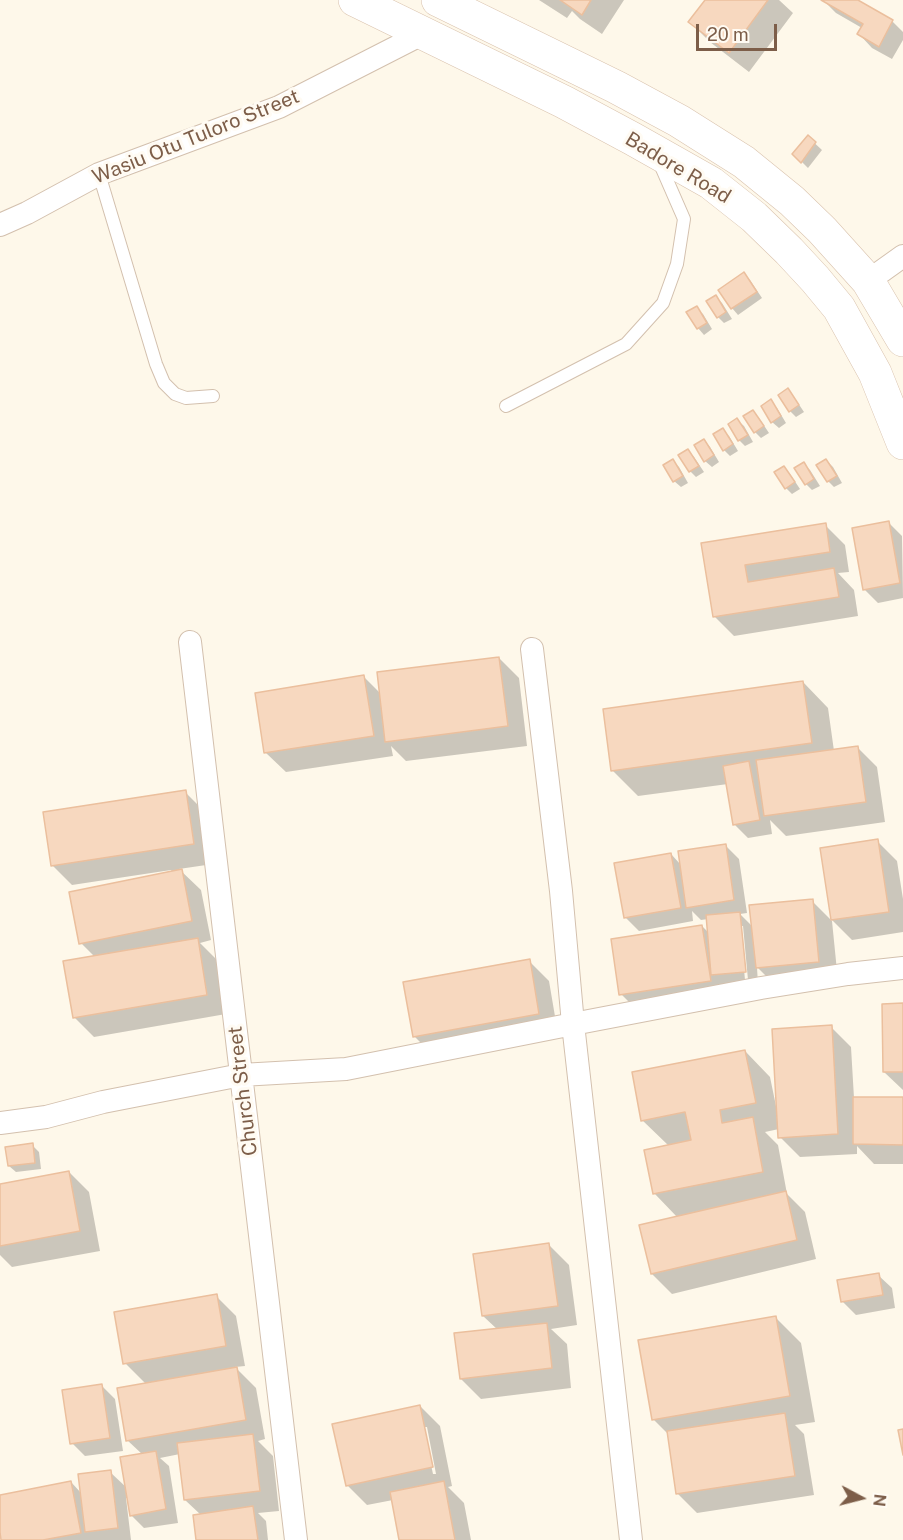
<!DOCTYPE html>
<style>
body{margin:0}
#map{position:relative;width:903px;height:1540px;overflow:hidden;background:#fef8ea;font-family:"Public Sans",sans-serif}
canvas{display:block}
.north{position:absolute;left:831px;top:1468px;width:60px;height:60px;-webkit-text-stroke:4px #fffbf3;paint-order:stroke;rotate:97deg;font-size:16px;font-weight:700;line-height:24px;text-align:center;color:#7d5e49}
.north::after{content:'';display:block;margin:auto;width:21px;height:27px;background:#7d5e49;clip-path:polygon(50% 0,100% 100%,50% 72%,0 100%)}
.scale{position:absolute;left:696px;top:24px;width:81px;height:27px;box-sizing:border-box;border:3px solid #7d5e49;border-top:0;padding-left:8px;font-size:18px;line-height:21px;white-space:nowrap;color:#7d5e49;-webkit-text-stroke:4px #fffbf3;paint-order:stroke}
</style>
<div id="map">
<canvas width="903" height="1540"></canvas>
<div class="north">N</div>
<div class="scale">20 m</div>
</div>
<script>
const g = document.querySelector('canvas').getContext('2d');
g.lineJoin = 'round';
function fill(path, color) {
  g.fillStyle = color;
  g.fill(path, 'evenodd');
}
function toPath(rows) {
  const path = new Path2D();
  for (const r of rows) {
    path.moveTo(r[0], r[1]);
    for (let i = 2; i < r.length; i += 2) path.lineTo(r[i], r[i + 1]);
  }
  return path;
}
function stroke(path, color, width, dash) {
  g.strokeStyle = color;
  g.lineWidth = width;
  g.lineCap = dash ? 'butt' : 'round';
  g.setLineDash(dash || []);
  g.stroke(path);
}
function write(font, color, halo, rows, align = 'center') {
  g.font = font + ' "Public Sans",sans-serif';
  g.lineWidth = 6;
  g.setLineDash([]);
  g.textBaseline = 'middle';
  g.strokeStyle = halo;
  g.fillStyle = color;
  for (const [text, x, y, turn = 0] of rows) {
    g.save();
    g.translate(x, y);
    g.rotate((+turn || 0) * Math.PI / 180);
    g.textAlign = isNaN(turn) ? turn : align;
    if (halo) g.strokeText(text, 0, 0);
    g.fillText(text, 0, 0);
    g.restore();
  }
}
fill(toPath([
 [539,0,624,0,602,34,580,19,572,11,567,18],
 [706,0,779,0,793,13,749,72,710,42,690,22],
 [823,0,855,0,892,21,903,32,903,40,892,59,872,48,859,34,862,28,836,13],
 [808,137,822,150,808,168,794,154],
 [744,274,750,280,762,298,738,315,732,308],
 [716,297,722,303,732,319,724,323,718,317],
 [696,308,703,314,712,329,704,335,698,328],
 [788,390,794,397,804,412,796,417,790,411],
 [770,401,777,408,786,423,779,428,772,422],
 [753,411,759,418,769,433,761,438,755,432],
 [737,420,744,426,753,442,745,446,739,440],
 [722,430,729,436,738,451,730,456,724,450],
 [704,440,710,447,719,462,712,467,705,461],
 [688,451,694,457,704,472,696,477,690,471],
 [826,460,833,467,842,483,834,487,828,481],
 [673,461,679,467,688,483,681,487,674,481],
 [804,464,810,470,820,486,812,490,806,484],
 [784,468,790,474,800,489,792,494,786,488],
 [889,523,902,536,903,598,878,603,865,590],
 [825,525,845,545,849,572,838,573,854,590,858,616,734,636,714,616,703,544],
 [499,658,519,678,527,746,406,761,391,746,393,756,286,772,266,753,364,677,381,694],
 [803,682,828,708,834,751,857,747,877,767,885,822,786,836,770,820,772,834,748,838,735,825,728,784,638,796,613,771],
 [185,792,205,812,213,864,179,869,201,890,211,940,200,943,217,960,226,1014,94,1037,74,1017,95,957,81,943,172,872,171,870,72,885,52,865],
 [877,841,897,861,903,899,903,932,852,940,832,920],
 [725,845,739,859,747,913,740,914,753,927,812,901,832,921,838,981,777,987,757,967,758,985,641,1014,621,994,702,926,709,933,708,919,701,920,692,911,693,921,639,931,625,917,671,854,681,865],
 [740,926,743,926,748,980,745,980],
 [529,961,549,981,558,1034,434,1056,414,1036],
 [903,1005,903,1090,884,1072],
 [831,1027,851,1047,854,1098,903,1099,903,1164,874,1164,857,1146,857,1154,800,1157,780,1137,779,1129,765,1132,778,1145,787,1194,805,1212,816,1259,672,1294,652,1274,678,1218,654,1193,669,1146,642,1120,745,1051,770,1077,776,1106,778,1106],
 [32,1145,39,1152,41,1169,16,1172,9,1166],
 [69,1172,89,1192,100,1251,12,1267,0,1255,0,1185],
 [549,1245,569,1265,577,1325,551,1329,567,1344,571,1388,481,1399,461,1379,498,1330,483,1316],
 [878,1275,892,1288,895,1308,856,1315,842,1301],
 [216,1296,236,1316,245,1366,235,1367,256,1388,265,1439,258,1441,273,1456,279,1511,258,1513,266,1521,268,1540,198,1540,201,1515,185,1500,180,1454,160,1458,169,1466,178,1523,144,1528,131,1515,128,1498,126,1498,131,1540,3,1540,0,1524,0,1496,71,1482,82,1494,110,1472,127,1488,142,1454,127,1440,146,1384,125,1363],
 [776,1318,801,1343,815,1422,795,1425,804,1434,814,1495,697,1513,677,1493,669,1435,653,1419],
 [101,1385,115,1399,123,1451,85,1456,72,1443],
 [420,1406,440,1426,452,1486,448,1487,464,1503,471,1540,401,1540,393,1500,367,1505,347,1485],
 [423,1427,427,1427,436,1474,433,1474]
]), '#0003');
const building = toPath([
 [560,0,591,0,582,15,560,0],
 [705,0,768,0,729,53,688,22,705,0],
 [821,0,858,0,893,20,879,47,857,34,863,24,821,0],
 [808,135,816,142,801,163,792,154,808,135],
 [744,272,757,292,731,309,718,290,744,272],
 [716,295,726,312,717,318,706,301,716,295],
 [697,306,707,323,697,329,686,312,697,306],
 [788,388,799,405,789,412,778,395,788,388],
 [771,399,781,416,771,423,761,406,771,399],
 [753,410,764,426,754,433,743,416,753,410],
 [737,418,748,435,738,441,728,424,737,418],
 [723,428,733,444,723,451,713,434,723,428],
 [704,439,714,455,704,462,694,445,704,439],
 [688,449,699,466,689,472,678,455,688,449],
 [673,459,683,476,673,482,663,465,673,459],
 [826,459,837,476,827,482,816,465,826,459],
 [804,462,814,479,805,485,794,468,804,462],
 [784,466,795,482,785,489,774,472,784,466],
 [889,521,900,583,863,590,852,528,889,521],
 [826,523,830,552,745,565,748,582,834,568,839,597,713,617,701,543,826,523],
 [499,657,508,726,385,742,377,672,499,657],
 [364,675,374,736,264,753,255,693,364,675],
 [803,681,812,743,611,771,603,709,803,681],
 [858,746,866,802,764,816,756,760,858,746],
 [749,761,760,820,733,825,723,766,749,761],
 [186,790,194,844,51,866,43,812,186,790],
 [878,839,889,912,831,920,820,848,878,839],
 [726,844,734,900,686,908,678,851,726,844],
 [671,853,681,908,624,918,614,863,671,853],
 [182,869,192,921,79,944,69,892,182,869],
 [813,899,819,962,756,968,749,905,813,899],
 [740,912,746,972,711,975,706,915,740,912],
 [702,925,711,981,619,995,611,939,702,925],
 [198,938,207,995,73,1018,63,961,198,938],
 [530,959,539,1014,413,1037,403,982,530,959],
 [903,1003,903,1072,883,1072,882,1004,903,1003],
 [832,1025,838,1134,778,1138,772,1029,832,1025],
 [745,1050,756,1103,720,1110,722,1123,753,1117,763,1172,653,1194,644,1150,691,1140,685,1112,641,1121,632,1072,745,1050],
 [853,1097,903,1097,903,1145,853,1144,853,1097],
 [33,1143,35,1163,8,1166,5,1147,33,1143],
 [69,1171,80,1231,0,1246,0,1184,69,1171],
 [786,1191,797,1240,651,1274,639,1225,786,1191],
 [549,1243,558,1306,482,1316,473,1254,549,1243],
 [879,1273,883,1295,841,1302,837,1280,879,1273],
 [217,1294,226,1346,123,1364,114,1312,217,1294],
 [776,1316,790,1396,652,1420,638,1340,776,1316],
 [547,1323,552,1368,460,1379,454,1333,547,1323],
 [237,1367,246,1420,126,1441,117,1388,237,1367],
 [102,1384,110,1438,70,1444,62,1390,102,1384],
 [420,1405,433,1467,346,1486,332,1424,420,1405],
 [785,1413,795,1476,676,1494,667,1431,785,1413],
 [903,1429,903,1455,898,1430,903,1429],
 [253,1434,260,1491,184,1500,177,1443,253,1434],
 [156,1451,166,1509,130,1516,120,1457,156,1451],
 [111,1470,118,1528,85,1532,78,1474,111,1470],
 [71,1481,81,1533,43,1540,1,1540,0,1532,0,1495,71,1481],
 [444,1481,455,1540,399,1540,390,1492,444,1481],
 [253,1506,258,1540,196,1540,193,1515,253,1506]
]);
fill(building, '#f7d8bf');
stroke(building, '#ebbf9d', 1.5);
const lane = toPath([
 [99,174,156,364,164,383,175,394,186,398,213,396],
 [506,406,626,344,663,303,677,264,684,219,660,164]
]);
const street = toPath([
 [0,225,27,213,99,174,279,107,424,33],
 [868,281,903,256],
 [190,642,296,1540],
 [532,649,561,891,573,1024,631,1540],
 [0,1123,46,1117,103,1102,241,1075,346,1069,573,1024,761,988,848,974,903,968]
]);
const secondary = toPath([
 [355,0,564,102,633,139,711,183,754,217,789,251,815,279,839,308,875,373,903,443],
 [438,0,616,87,679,121,744,162,792,201,822,230,868,281,903,340]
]);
stroke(lane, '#d3c0ae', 14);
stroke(street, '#d3c0ae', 24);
stroke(secondary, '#d9c2ad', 34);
stroke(lane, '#fff', 12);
stroke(street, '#fff', 22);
stroke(secondary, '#fff', 33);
write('20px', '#7d5e49', '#fffbf3', [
 ["Wasiu Otu Tuloro Street",196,137,-22],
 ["Badore Road",678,168,31],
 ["Church Street",243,1091,-97]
]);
</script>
